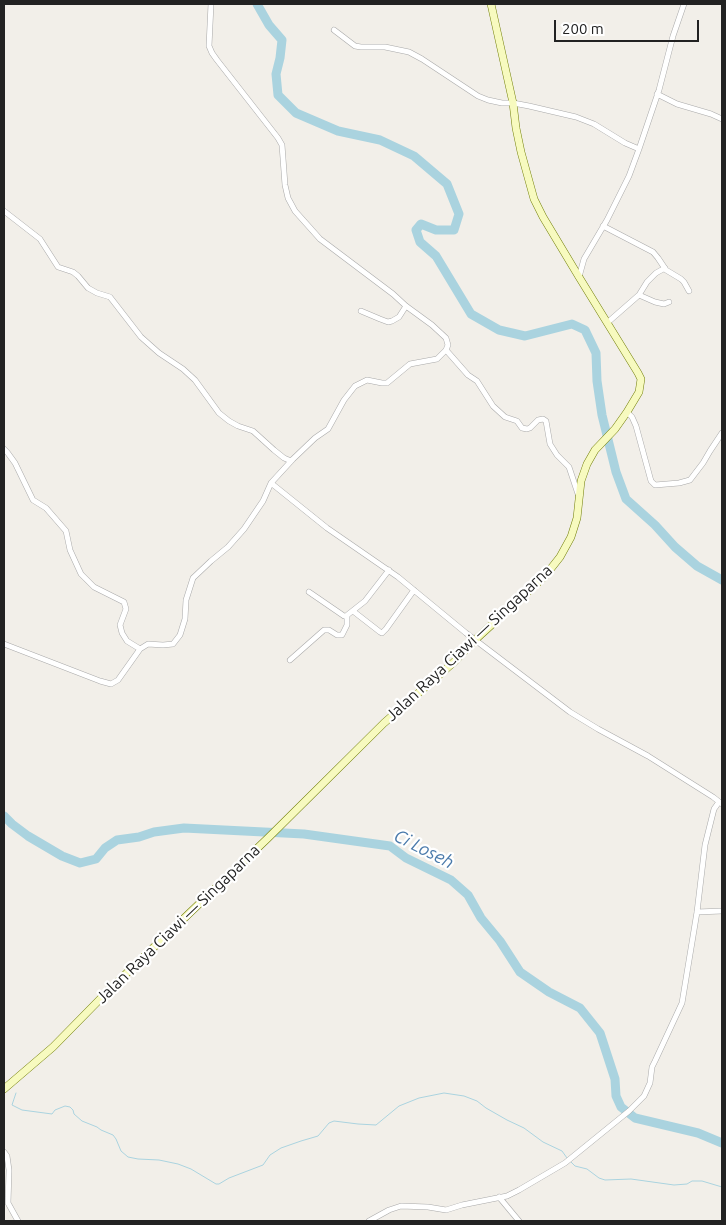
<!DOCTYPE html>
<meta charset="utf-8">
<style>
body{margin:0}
#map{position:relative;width:726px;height:1225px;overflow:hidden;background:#f2efe9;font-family:Ubuntu,sans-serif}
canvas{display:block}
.frame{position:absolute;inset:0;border:5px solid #222;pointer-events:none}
.scale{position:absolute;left:554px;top:20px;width:145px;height:22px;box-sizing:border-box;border:2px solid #222;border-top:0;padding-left:6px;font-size:15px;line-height:18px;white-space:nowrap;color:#222;-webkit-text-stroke:4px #fff;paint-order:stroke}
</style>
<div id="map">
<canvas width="726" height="1225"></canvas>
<div class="frame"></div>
<div class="scale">200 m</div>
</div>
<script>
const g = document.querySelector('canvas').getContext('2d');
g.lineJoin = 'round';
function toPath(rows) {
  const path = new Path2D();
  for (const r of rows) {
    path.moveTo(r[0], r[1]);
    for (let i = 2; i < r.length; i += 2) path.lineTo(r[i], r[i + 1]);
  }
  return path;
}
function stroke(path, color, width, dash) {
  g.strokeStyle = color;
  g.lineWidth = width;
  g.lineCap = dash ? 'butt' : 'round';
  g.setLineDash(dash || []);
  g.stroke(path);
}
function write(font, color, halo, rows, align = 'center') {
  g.font = font + ' Ubuntu,sans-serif';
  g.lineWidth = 4.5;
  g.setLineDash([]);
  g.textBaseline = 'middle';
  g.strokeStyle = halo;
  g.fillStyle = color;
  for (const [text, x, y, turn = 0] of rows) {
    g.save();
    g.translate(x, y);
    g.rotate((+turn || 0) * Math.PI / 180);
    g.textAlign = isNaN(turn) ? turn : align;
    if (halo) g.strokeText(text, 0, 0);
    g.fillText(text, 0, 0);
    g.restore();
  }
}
stroke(toPath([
 [16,1093,12,1105,22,1110,52,1114,55,1110,65,1106,70,1107,73,1110,74,1114,82,1121,97,1127,101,1130,113,1135,116,1139,121,1151,128,1157,138,1159,159,1160,178,1164,191,1169,216,1184,219,1184,229,1178,263,1165,270,1155,281,1148,301,1141,318,1136,329,1123,334,1121,358,1124,376,1125,399,1106,419,1098,444,1093,464,1096,477,1101,486,1108,507,1120,524,1128,543,1142,562,1151,567,1158],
 [570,1161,575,1166,587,1169,599,1178,605,1180,631,1179,674,1185,687,1184,692,1181,702,1181,722,1187]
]), '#aad3df', 1);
stroke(toPath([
 [257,4,269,25,282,40,280,58,276,74,278,95,296,113,338,131,380,140,414,156,447,184,459,214,454,230,436,230,421,224,416,230,420,242,436,256,471,314,499,330,525,336,572,324,585,330,596,353,597,381,602,415,616,472,626,499,655,525,675,547,697,566,722,580],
 [4,816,12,824,28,836,62,856,80,863,96,859,105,848,117,840,139,837,154,832,184,828,304,834,390,846,406,858,451,880,468,895,481,918,500,941,520,972,549,992,580,1008,600,1033,615,1079,616,1096,621,1107,635,1118,698,1133,722,1143]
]), '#aad3df', 9);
const street = toPath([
 [334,30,355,46,361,47,385,47,409,52,422,59,478,96,488,100,502,103,513,103,529,106,576,117,594,124,625,143,639,149],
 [657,94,677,104,711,114,722,119],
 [4,211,40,239,58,267,73,272,78,276,88,288,97,293,110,297,141,337,159,353,183,369,195,380,219,413,229,421,238,426,253,431,274,450,284,458,291,461],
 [603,226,653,252,658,258,666,270,681,279,684,282,689,291],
 [579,277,584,259,607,220,629,176,639,149,659,90,673,36,684,4],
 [639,295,655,302,664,304,669,302],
 [361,311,380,319,388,322,392,321,399,317,406,306],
 [607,323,639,295,647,282,656,273,665,268],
 [446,350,468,375,477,381,493,406,505,417,517,421,522,428,527,429,530,428,538,420,543,419,546,421,550,444,557,455,569,467,578,494],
 [627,412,632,417,636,426,651,481,655,485,679,483,690,480,703,463,710,451,722,433],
 [4,449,7,452,15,463,33,500,46,508,66,531,70,550,81,574,94,587,124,602,126,609,120,625,122,633,127,641,140,649],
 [271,483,327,528,398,577,466,633,570,712,598,729,648,756,713,797,722,804],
 [309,592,344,616,346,616,365,601,389,570],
 [353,611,380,632,382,633,386,629,414,590],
 [4,644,100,681,111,684,118,680,140,649,148,644,163,645,173,644,180,635,185,619,186,600,193,578,211,561,228,547,244,529,263,501,271,483,293,459,315,438,328,429,344,400,355,386,367,380,382,383,387,383,410,364,437,359,446,350,448,345,446,338,432,325,406,306,393,294,320,239,295,211,288,198,285,185,282,145,278,138,217,60,212,53,209,46,211,4],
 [290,660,324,630,329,630,337,635,342,635,347,625,347,616],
 [697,912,722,911],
 [4,1152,7,1156,9,1170,8,1203,18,1221],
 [499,1197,519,1221],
 [369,1221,389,1210,401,1206,428,1207,446,1210,462,1205,507,1196,519,1190,565,1163,629,1111,644,1096,650,1083,652,1067,655,1061,682,1003,697,912,705,845,714,809,719,802]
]);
const secondary = toPath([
 [4,1089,53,1047,107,992,268,838,384,723,454,662,475,640,545,576,560,557,571,537,577,518,581,481,587,464,595,450,615,429,627,412,639,392,641,379,638,373,579,277,543,217,534,199,521,152,516,128,513,103,491,4]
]);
stroke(street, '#a9a9a9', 6);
stroke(secondary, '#707d05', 8);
stroke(street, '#fff', 5);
stroke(secondary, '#f7fabf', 7);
write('16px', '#222', '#fff', [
 ["Jalan Raya Ciawi — Singaparna",469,643,-43],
 ["Jalan Raya Ciawi — Singaparna",178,924,-44]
]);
write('italic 18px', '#4a7aab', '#fff', [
 ["Ci Loseh",424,849,27]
]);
</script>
